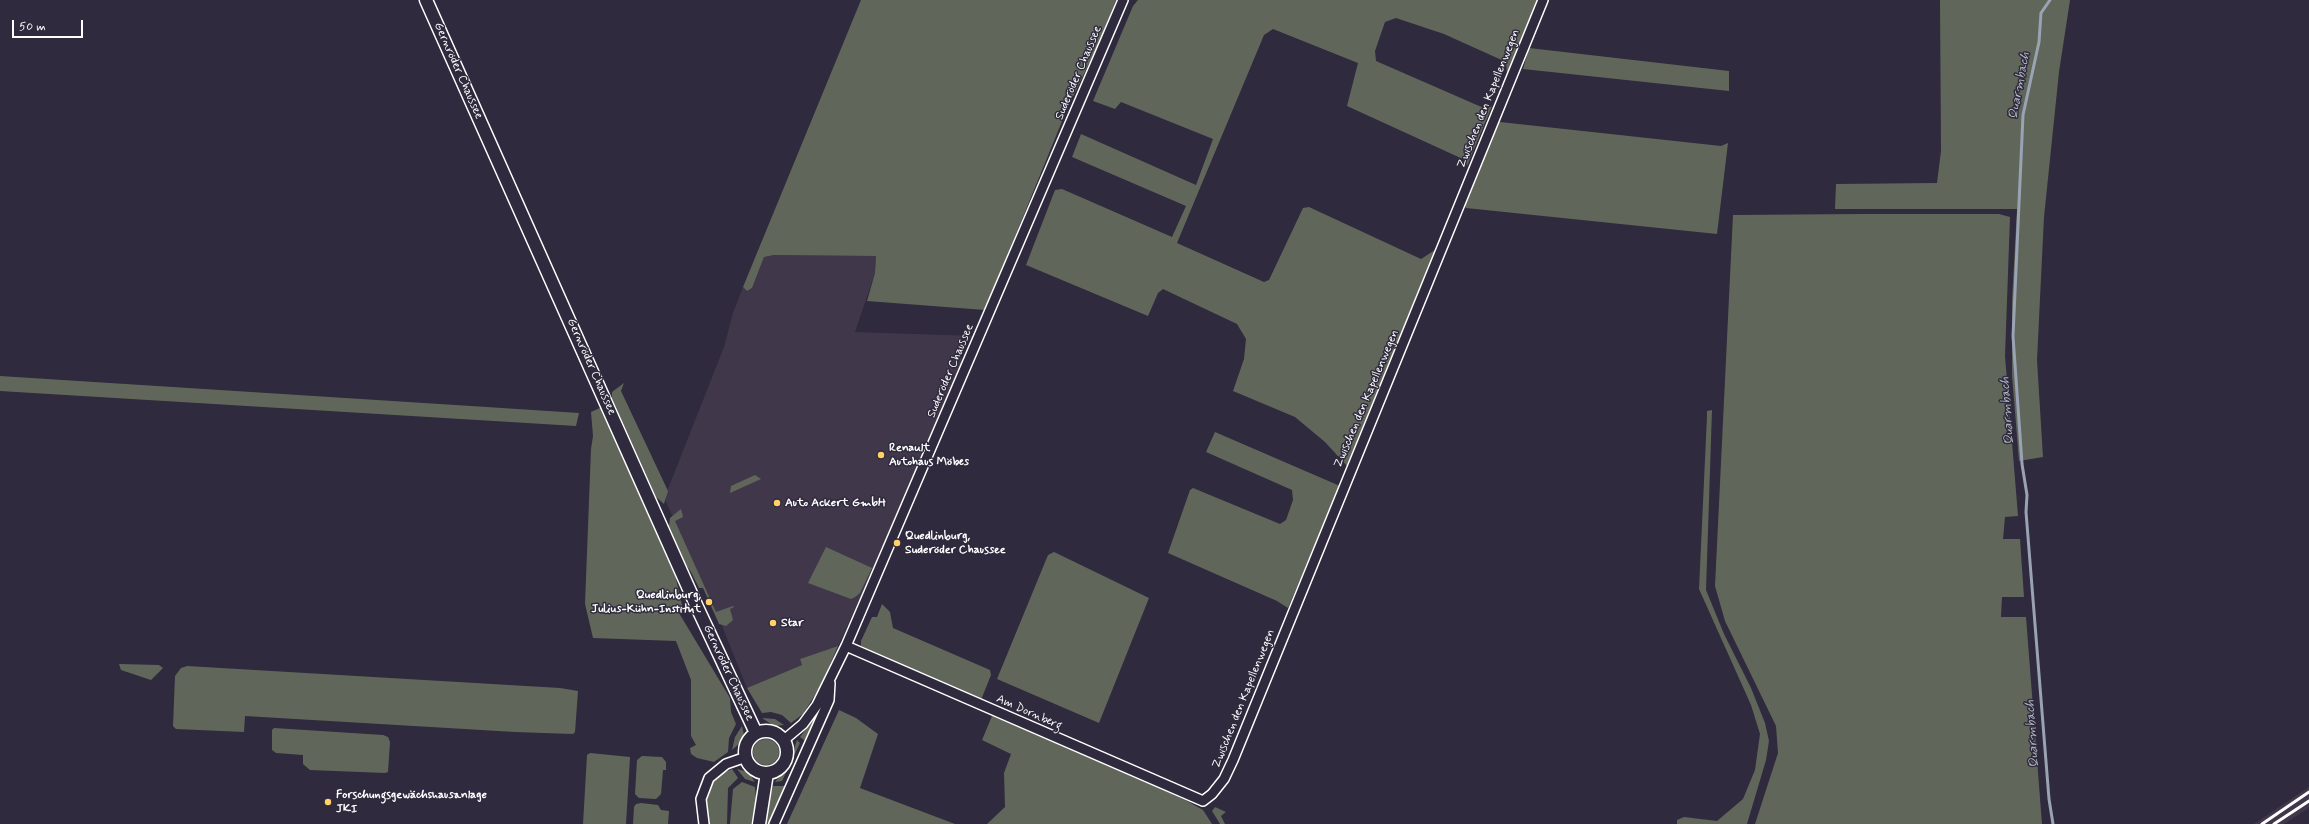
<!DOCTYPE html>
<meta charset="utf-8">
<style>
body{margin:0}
#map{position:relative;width:2309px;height:824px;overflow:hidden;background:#2f2a3d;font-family:Mynerve,sans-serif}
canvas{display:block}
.scale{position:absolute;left:12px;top:20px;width:71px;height:18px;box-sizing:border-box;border:2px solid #fff;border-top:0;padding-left:5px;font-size:12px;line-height:14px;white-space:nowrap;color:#fff;-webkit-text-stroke:3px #2f2a3d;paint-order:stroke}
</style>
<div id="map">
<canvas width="2309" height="824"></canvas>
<div class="scale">50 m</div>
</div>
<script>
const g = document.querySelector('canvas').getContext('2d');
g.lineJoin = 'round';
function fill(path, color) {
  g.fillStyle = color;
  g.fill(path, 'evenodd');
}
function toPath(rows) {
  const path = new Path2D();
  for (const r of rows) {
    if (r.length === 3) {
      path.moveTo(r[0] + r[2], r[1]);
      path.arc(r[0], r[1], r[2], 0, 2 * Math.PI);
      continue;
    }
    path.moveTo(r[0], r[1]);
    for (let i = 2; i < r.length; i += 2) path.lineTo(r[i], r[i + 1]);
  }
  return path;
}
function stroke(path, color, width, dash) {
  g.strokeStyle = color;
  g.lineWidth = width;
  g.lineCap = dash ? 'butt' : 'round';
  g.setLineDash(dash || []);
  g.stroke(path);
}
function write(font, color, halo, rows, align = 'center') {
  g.font = font + ' Mynerve,sans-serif';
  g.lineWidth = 3;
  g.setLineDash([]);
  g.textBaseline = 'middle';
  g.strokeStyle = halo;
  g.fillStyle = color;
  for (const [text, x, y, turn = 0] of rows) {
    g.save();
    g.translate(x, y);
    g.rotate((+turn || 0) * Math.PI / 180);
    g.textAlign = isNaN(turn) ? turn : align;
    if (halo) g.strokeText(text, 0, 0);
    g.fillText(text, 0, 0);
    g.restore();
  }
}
fill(toPath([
 [774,255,876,256,875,273,855,332,974,336,966,342,960,356,963,361,875,566,838,646,800,659,802,665,747,688,722,626,666,502,666,494,724,347,733,313,743,287,747,291,752,288,764,257],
 [2309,787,2309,808,2284,824,2254,824]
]), '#41374a');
fill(toPath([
 [861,0,1116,0,1100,41,1067,109,985,310,867,301,875,273,876,256,774,255,764,257,752,288,747,291,743,287],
 [1138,0,1537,0,1507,74,1506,62,1444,34,1396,18,1385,22,1375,51,1376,61,1486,109,1492,106,1467,166,1465,160,1347,106,1358,63,1273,29,1264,35,1177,243,1264,282,1269,280,1303,208,1309,207,1421,259,1435,250,1347,466,1325,442,1295,417,1233,391,1244,359,1246,339,1237,324,1163,289,1158,293,1148,316,1026,265,1055,190,1062,189,1172,237,1186,206,1072,157,1081,134,1196,185,1213,139,1121,102,1115,109,1093,101,1133,6],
 [1940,0,2070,0,2059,72,2044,217,2037,360,2043,457,2019,461,2012,375,2012,301,2017,209,1835,209,1836,184,1937,183,1941,151],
 [1529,48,1729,71,1729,91,1523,69],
 [1498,118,1500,122,1721,146,1728,143,1717,234,1466,208,1464,204],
 [1861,214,1999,214,2010,217,2005,356,2018,516,2005,517,2003,539,2020,539,2024,597,2002,597,2001,617,2026,617,2042,824,1755,824,1778,753,1776,726,1725,621,1715,586,1733,215],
 [0,376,471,406,579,413,576,426,0,391],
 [624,383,621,391,668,491,664,504,656,497,612,398,612,392],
 [602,407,673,566,682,605,679,613,730,698,731,712,736,724,729,738,728,752,714,762,697,758,691,754,690,748,696,745,691,736,691,680,676,641,593,638,585,604,591,449,593,436,591,412],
 [1712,410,1706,590,1724,634,1751,688,1765,723,1769,741,1766,760,1747,824,1677,824,1677,820,1684,817,1717,821,1743,799,1755,770,1760,734,1751,705,1699,589,1707,416,1707,411],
 [1215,432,1340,486,1288,608,1277,601,1168,553,1190,490,1193,488,1280,524,1286,520,1293,500,1292,490,1206,452],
 [755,475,761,479,730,493,731,486],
 [681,509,683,517,675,521,716,612,733,606,734,607,730,609,733,620,726,626,719,624,703,588,699,588,691,572,686,565,669,526,670,518],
 [826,547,872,568,860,593,855,597,851,599,808,583],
 [1054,552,1149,598,1099,723,997,679,1048,555],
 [882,604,890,612,893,628,990,670,991,675,981,700,861,646,861,641,872,617,877,617],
 [838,646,820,687,803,714,791,723,782,715,771,712,762,713,747,688,802,665,800,659],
 [119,664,159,665,163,668,151,680,121,670],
 [187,666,560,688,578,691,575,732,573,734,515,732,245,716,244,732,176,729,173,726,175,676,181,668],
 [821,708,807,742,800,737],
 [839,710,856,718,878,734,860,788,955,824,787,824],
 [992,716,1113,766,1187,801,1203,810,1212,824,987,824,1005,807,1004,773,1011,754,982,740],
 [762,718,775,719,784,725,774,726],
 [742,726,744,735,742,741,732,750,735,737],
 [274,728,383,735,388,737,390,742,388,772,385,773,310,770,303,764,303,755,276,753,272,750,272,730],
 [766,752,13],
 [797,740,800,743,782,781,775,782,789,764],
 [590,753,630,757,626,824,583,824,587,755],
 [642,756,662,757,666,762,666,770,663,770,661,794,656,799,639,798,635,794,637,760],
 [732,769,738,778,728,788,727,824,708,824,705,805,708,789,720,774],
 [737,769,748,772,755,782,745,779],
 [742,782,755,787,756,799,751,824,730,824,733,789],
 [773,786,786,786,768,824,763,824],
 [641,803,658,805,661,810,669,811,668,824,633,824,634,807,636,804],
 [1215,807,1226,812,1221,816,1225,824,1220,824,1212,811]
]), '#60675a');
stroke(toPath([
 [2050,0,2041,13,2039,42,2023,115,2013,336,2022,464,2027,495,2026,512,2049,799,2053,824]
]), '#9aa3b3', 3);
const minor = toPath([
 [846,646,1203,801,1212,794,1224,779,1233,760,1543,0],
 [784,740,803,724,817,705,846,646,1123,0],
 [704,824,701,799,709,778,726,764,746,757],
 [774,824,829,700,830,683]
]);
const major = toPath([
 [426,0,697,607,756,733],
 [766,752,21],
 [759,824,767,773]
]);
stroke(minor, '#fff', 12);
stroke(major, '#fff', 15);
stroke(minor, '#2f2a3d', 9);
stroke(major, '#2f2a3d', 12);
stroke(toPath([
 [2262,824,2309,792],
 [2274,824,2309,801]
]), '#fff', 3);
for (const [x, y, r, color] of [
 [881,455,4,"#ffd166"],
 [777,503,4,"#ffd166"],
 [897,543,4,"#ffd166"],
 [709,602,4,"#ffd166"],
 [773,623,4,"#ffd166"],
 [328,802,4,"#ffd166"]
]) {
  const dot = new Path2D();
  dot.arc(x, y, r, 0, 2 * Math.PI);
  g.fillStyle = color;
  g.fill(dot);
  stroke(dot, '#2f2a3d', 1.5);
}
write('12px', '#fff', '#2f2a3d', [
 ["Gernröder Chaussee",458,71,66],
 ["Suderöder Chaussee",1079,73,-67],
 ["Zwischen den Kapellenwegen",1489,99,-68],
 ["Gernröder Chaussee",591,367,66],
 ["Suderöder Chaussee",951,371,-67],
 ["Zwischen den Kapellenwegen",1367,399,-67],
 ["Gernröder Chaussee",728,673,65],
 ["Zwischen den Kapellenwegen",1244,699,-68],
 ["Am Dornberg",1029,713,24]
]);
write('bold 12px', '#fff', '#2f2a3d', [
 ["Renault",889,448],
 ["Autohaus Möbes",889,462],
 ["Auto Ackert GmbH",785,503],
 ["Quedlinburg,",905,536],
 ["Suderöder Chaussee",905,550],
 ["Quedlinburg,",701,595,"right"],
 ["Julius-Kühn-Institut",701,609,"right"],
 ["Star",781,623],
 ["Forschungsgewächshausanlage",336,795],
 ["JKI",336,809]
], 'left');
write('italic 13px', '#b3bac6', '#2f2a3d', [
 ["Quarmbach",2020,86,-79],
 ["Quarmbach",2008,411,-94],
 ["Quarmbach",2033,734,-94]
]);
</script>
